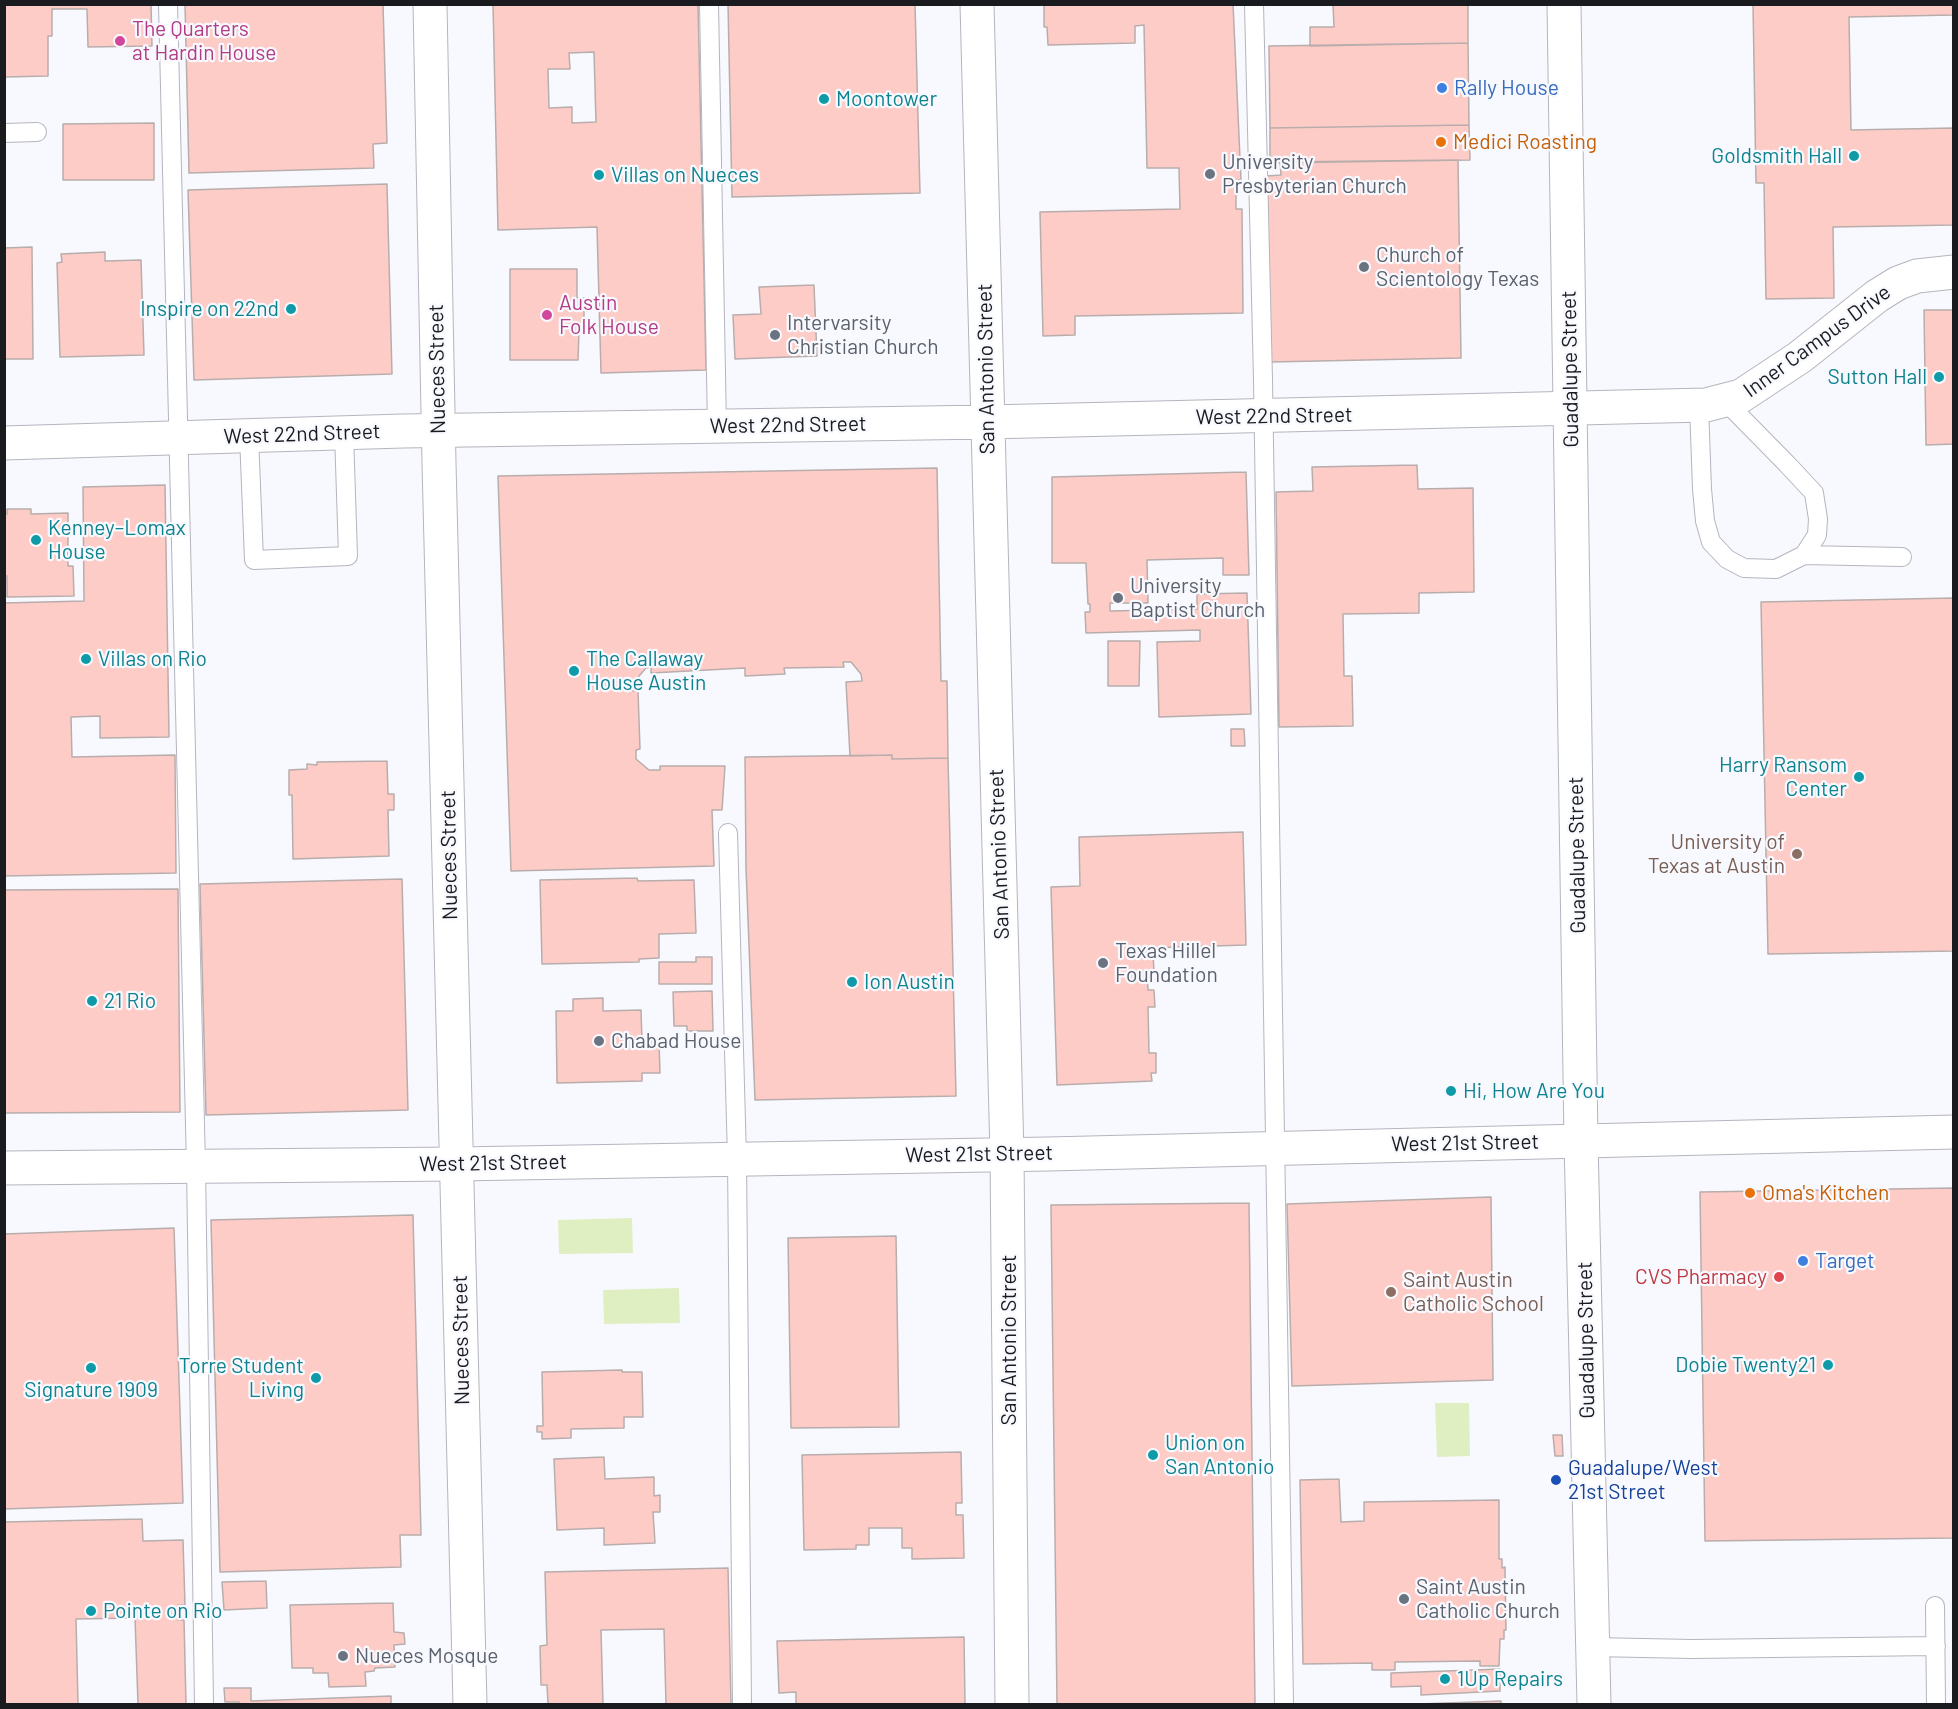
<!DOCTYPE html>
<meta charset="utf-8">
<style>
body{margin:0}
#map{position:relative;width:1958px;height:1709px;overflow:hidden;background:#f8f9fe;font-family:Barlow,sans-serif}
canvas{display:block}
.frame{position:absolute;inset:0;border:6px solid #1a1b1e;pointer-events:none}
</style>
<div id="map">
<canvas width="1958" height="1709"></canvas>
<div class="frame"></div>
</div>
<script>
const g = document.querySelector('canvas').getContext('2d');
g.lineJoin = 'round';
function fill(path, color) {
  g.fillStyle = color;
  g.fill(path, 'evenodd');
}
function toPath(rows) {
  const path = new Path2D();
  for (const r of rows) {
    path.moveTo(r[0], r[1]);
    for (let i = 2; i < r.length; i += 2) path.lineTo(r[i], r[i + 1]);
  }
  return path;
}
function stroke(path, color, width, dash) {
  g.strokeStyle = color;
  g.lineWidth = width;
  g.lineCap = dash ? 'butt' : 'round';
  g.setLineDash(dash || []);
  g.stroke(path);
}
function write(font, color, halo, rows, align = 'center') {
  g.font = font + ' Barlow,sans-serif';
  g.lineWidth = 4.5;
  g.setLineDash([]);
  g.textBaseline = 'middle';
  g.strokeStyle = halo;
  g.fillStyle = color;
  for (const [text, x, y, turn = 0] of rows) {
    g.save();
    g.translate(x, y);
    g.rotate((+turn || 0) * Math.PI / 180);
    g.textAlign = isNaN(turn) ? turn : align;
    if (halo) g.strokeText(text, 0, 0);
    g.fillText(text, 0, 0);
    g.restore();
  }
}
fill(toPath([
 [632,1218,633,1253,559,1254,558,1220],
 [679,1288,680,1323,604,1324,603,1290],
 [1435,1403,1469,1403,1470,1456,1437,1457]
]), '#e0efc2');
const building = toPath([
 [4,4,151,4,152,46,88,47,87,9,52,9,52,36,48,36,48,76,4,77,4,4],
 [185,4,383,4,387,143,373,144,374,168,189,173,185,4],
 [493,4,698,4,706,370,601,373,597,227,498,230,493,4],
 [594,52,596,122,572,123,572,107,549,108,548,69,570,69,569,53,594,52],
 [728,4,915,4,920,193,732,197,728,4],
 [1044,4,1233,4,1241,180,1236,180,1236,209,1242,209,1243,313,1075,316,1075,335,1043,336,1040,212,1180,209,1179,168,1147,168,1144,25,1135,26,1135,43,1048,45,1047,27,1044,27,1044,4],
 [1333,4,1468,4,1468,43,1310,46,1310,27,1334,27,1333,4],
 [1753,4,1954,4,1954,15,1849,17,1851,130,1954,128,1954,225,1833,227,1834,298,1766,299,1764,183,1756,183,1753,4],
 [1468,43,1469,125,1270,128,1269,46,1468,43],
 [154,123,154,180,63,180,63,124,154,123],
 [1469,125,1470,160,1270,163,1270,128,1469,125],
 [1458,160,1461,358,1270,362,1267,176,1281,175,1280,162,1458,160],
 [387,184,392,374,194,380,188,190,387,184],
 [32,247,33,359,4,359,4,248,32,247],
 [105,252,105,261,141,260,144,355,60,357,57,263,62,262,61,254,105,252],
 [510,269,577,269,577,298,584,298,584,331,579,331,578,360,510,360,510,269],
 [814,285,817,356,735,359,733,315,761,314,759,287,814,285],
 [1924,310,1954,310,1954,444,1926,445,1924,310],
 [1417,465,1418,489,1473,488,1474,592,1419,593,1419,613,1343,614,1344,676,1352,676,1353,726,1279,727,1276,492,1313,491,1312,467,1417,465],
 [937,468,941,681,947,681,948,758,892,759,892,755,850,756,846,682,862,681,861,674,851,662,843,662,844,667,784,668,785,674,745,676,745,668,651,673,651,667,646,668,633,683,633,691,638,691,640,749,636,750,636,759,649,770,660,770,660,766,725,766,722,810,712,810,714,866,511,871,498,476,937,468],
 [1246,472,1249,575,1223,575,1223,558,1147,560,1148,603,1110,603,1110,611,1197,609,1197,594,1247,593,1251,714,1159,717,1157,642,1200,641,1200,630,1086,633,1085,612,1090,612,1090,604,1088,604,1086,563,1052,563,1052,477,1246,472],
 [165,485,169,737,100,738,100,716,71,717,72,757,175,755,176,873,4,876,4,603,84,601,83,487,165,485],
 [7,509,31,509,31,514,68,513,68,566,73,566,74,596,7,597,7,576,4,576,4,514,7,514,7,509],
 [1954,598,1954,951,1768,954,1761,602,1954,598],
 [1108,641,1140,641,1139,686,1108,686,1108,641],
 [1231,729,1244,729,1245,746,1231,746,1231,729],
 [892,755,892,759,948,758,956,1096,755,1100,746,868,745,757,892,755],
 [387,761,388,794,394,794,394,810,388,810,389,856,293,859,292,795,289,795,289,770,307,769,307,764,317,765,317,762,387,761],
 [1243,832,1246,945,1147,948,1147,954,1153,954,1154,971,1147,971,1148,990,1154,990,1155,1007,1148,1007,1149,1053,1156,1053,1156,1073,1151,1073,1152,1081,1057,1085,1051,887,1080,886,1079,837,1243,832],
 [637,878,638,881,694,880,696,933,659,934,659,958,639,959,639,962,542,964,540,880,637,878],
 [402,879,408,1110,206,1115,200,884,402,879],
 [178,889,180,1112,4,1113,4,890,178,889],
 [696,957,712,957,712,984,659,984,659,962,696,962,696,957],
 [712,991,713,1031,687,1031,687,1026,674,1026,673,992,712,991],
 [603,998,603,1011,641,1010,642,1041,659,1041,660,1073,642,1073,642,1081,557,1083,556,1011,573,1011,573,999,603,998],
 [1954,1188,1954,1538,1705,1541,1700,1192,1954,1188],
 [1491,1197,1493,1380,1292,1386,1287,1204,1491,1197],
 [1249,1203,1255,1704,1057,1704,1051,1205,1249,1203],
 [413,1215,421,1535,400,1535,401,1567,220,1572,211,1220,413,1215],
 [174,1228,183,1503,4,1509,4,1234,174,1228],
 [896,1236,899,1427,791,1428,788,1238,896,1236],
 [622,1370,622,1372,642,1372,643,1417,624,1417,624,1428,571,1429,571,1438,542,1439,542,1432,537,1432,537,1426,543,1426,542,1372,622,1370],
 [1553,1435,1562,1435,1563,1456,1555,1456,1553,1435],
 [961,1452,962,1503,956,1503,956,1515,963,1515,964,1558,912,1559,912,1548,902,1548,902,1528,869,1528,869,1545,856,1545,856,1549,804,1550,802,1455,961,1452],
 [604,1457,605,1479,654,1477,654,1496,660,1495,660,1512,653,1512,655,1543,604,1545,604,1528,557,1530,554,1459,604,1457],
 [1339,1479,1341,1522,1364,1521,1364,1502,1499,1500,1499,1559,1502,1559,1502,1568,1505,1567,1506,1630,1504,1630,1504,1639,1500,1639,1499,1666,1480,1666,1480,1661,1395,1662,1395,1670,1372,1670,1372,1663,1303,1664,1300,1480,1339,1479],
 [142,1519,143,1541,183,1540,185,1605,178,1605,178,1620,184,1620,186,1704,138,1704,135,1618,76,1619,78,1704,4,1704,4,1522,142,1519],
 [728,1568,731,1704,666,1704,664,1629,601,1630,603,1704,548,1704,547,1685,541,1685,540,1646,547,1645,545,1572,728,1568],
 [266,1581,267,1608,224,1610,222,1582,266,1581],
 [393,1603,394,1632,404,1633,405,1644,394,1645,395,1667,375,1668,374,1671,365,1672,366,1686,329,1687,328,1673,313,1673,313,1668,292,1668,290,1605,393,1603],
 [964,1637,965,1704,779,1704,796,1704,796,1692,779,1693,777,1641,964,1637],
 [1500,1669,1500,1691,1421,1695,1421,1686,1391,1687,1391,1673,1500,1669],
 [224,1688,251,1688,251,1701,391,1696,391,1704,239,1704,239,1702,225,1702,224,1688],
 [1501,1701,1501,1704,1419,1704,1501,1701]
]);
fill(building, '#feccc7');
stroke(building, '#b8adac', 1.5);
const service = toPath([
 [168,4,196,1166,204,1704],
 [709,4,717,427],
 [1254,4,1263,380,1284,1704],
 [4,133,37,132],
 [1699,405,1702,489,1705,521,1711,542,1727,559,1744,568,1776,569,1804,555,1817,535,1818,519,1814,493,1787,464,1725,401],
 [249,436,254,560,348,556,344,433],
 [1804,555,1902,557],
 [728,833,737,1158,742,1704],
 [1935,1606,1936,1704],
 [1593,1647,1692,1649,1936,1646]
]);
const minor = toPath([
 [977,4,1007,1154,1012,1704],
 [4,443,403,431,988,422,1706,405,1741,396,1800,357,1877,296,1898,283,1917,276,1954,272],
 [4,1168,457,1164,1048,1154,1954,1132]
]);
const tertiary = toPath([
 [430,4,439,463,470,1704]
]);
const primary = toPath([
 [1564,4,1581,1140,1594,1704]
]);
stroke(service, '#b4b5be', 20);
stroke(minor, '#b4b5be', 35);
stroke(tertiary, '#b4b5be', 35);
stroke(primary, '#b4b5be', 35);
stroke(service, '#fff', 18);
stroke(minor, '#fff', 33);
stroke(tertiary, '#fff', 33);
stroke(primary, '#fff', 33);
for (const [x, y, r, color] of [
 [120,41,6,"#d1479c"],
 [1442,88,6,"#3f7fe0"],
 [824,99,6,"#0f9aa8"],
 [1441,142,6,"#e8710a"],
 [1854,156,6,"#0f9aa8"],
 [1210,174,6,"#6b7280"],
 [599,175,6,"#0f9aa8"],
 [1364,267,6,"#6b7280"],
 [291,309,6,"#0f9aa8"],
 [547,315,6,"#d1479c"],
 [775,335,6,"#6b7280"],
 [1939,377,6,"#0f9aa8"],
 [36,540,6,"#0f9aa8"],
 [1118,598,6,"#6b7280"],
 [86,659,6,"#0f9aa8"],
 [574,671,6,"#0f9aa8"],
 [1859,777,6,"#0f9aa8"],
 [1797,854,6,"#8d6e63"],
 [1103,963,6,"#6b7280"],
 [852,982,6,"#0f9aa8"],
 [92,1001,6,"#0f9aa8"],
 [599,1041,6,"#6b7280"],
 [1451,1091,6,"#0f9aa8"],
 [1750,1193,6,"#e8710a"],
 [1803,1261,6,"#3f7fe0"],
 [1779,1277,6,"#e0444e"],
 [1391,1292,6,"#8d6e63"],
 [1828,1365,6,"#0f9aa8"],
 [91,1368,6,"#0f9aa8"],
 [316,1378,6,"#0f9aa8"],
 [1153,1455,6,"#0f9aa8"],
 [1556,1480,6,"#1a4fb4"],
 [1404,1599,6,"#6b7280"],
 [91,1611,6,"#0f9aa8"],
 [343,1656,6,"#6b7280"],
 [1445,1679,6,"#0f9aa8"]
]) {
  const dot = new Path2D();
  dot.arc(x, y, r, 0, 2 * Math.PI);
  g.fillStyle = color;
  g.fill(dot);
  stroke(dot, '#f8f9fe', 2);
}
write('21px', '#b23c85', '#f8f9fe', [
 ["The Quarters",132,29],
 ["at Hardin House",132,53],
 ["Austin",559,303],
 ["Folk House",559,327]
], 'left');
write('21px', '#366cbe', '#f8f9fe', [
 ["Rally House",1454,88],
 ["Target",1815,1261]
], 'left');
write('21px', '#0d838f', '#f8f9fe', [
 ["Moontower",836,99],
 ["Goldsmith Hall",1842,156,"right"],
 ["Villas on Nueces",611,175],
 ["Inspire on 22nd",279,309,"right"],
 ["Sutton Hall",1927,377,"right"],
 ["Kenney–Lomax",48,528],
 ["House",48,552],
 ["Villas on Rio",98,659],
 ["The Callaway",586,659],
 ["House Austin",586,683],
 ["Harry Ransom",1847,765,"right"],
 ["Center",1847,789,"right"],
 ["Ion Austin",864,982],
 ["21 Rio",104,1001],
 ["Hi, How Are You",1463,1091],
 ["Dobie Twenty21",1816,1365,"right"],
 ["Torre Student",304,1366,"right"],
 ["Living",304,1390,"right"],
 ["Signature 1909",91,1390,"center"],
 ["Union on",1165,1443],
 ["San Antonio",1165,1467],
 ["Pointe on Rio",103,1611],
 ["1Up Repairs",1457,1679]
], 'left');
write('21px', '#c56008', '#f8f9fe', [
 ["Medici Roasting",1453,142],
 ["Oma's Kitchen",1762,1193]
], 'left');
write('21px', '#5b616d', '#f8f9fe', [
 ["University",1222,162],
 ["Presbyterian Church",1222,186],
 ["Church of",1376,255],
 ["Scientology Texas",1376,279],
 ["Intervarsity",787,323],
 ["Christian Church",787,347],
 ["University",1130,586],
 ["Baptist Church",1130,610],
 ["Texas Hillel",1115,951],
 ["Foundation",1115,975],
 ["Chabad House",611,1041],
 ["Saint Austin",1416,1587],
 ["Catholic Church",1416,1611],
 ["Nueces Mosque",355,1656]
], 'left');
write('21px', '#1a1b1e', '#f8f9fe', [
 ["Inner Campus Drive",1817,341,-36],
 ["Nueces Street",437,369,-91],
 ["San Antonio Street",986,369,-91],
 ["Guadalupe Street",1570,369,-91],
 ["West 22nd Street",1274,416,-1],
 ["West 22nd Street",788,425,-1],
 ["West 22nd Street",302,434,-2],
 ["San Antonio Street",999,854,-92],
 ["Nueces Street",449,855,-91],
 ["Guadalupe Street",1577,855,-91],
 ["West 21st Street",1465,1143,-1],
 ["West 21st Street",979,1154,-1],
 ["West 21st Street",493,1163,-1],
 ["Nueces Street",461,1340,-91],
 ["San Antonio Street",1009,1340,-90],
 ["Guadalupe Street",1586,1340,-91]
]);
write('21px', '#785e54', '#f8f9fe', [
 ["University of",1785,842],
 ["Texas at Austin",1785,866],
 ["Saint Austin",1403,1280,"left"],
 ["Catholic School",1403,1304,"left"]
], 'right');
write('21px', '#be3a42', '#f8f9fe', [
 ["CVS Pharmacy",1767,1277]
], 'right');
write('21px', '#164399', '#f8f9fe', [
 ["Guadalupe/West",1568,1468],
 ["21st Street",1568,1492]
], 'left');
</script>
